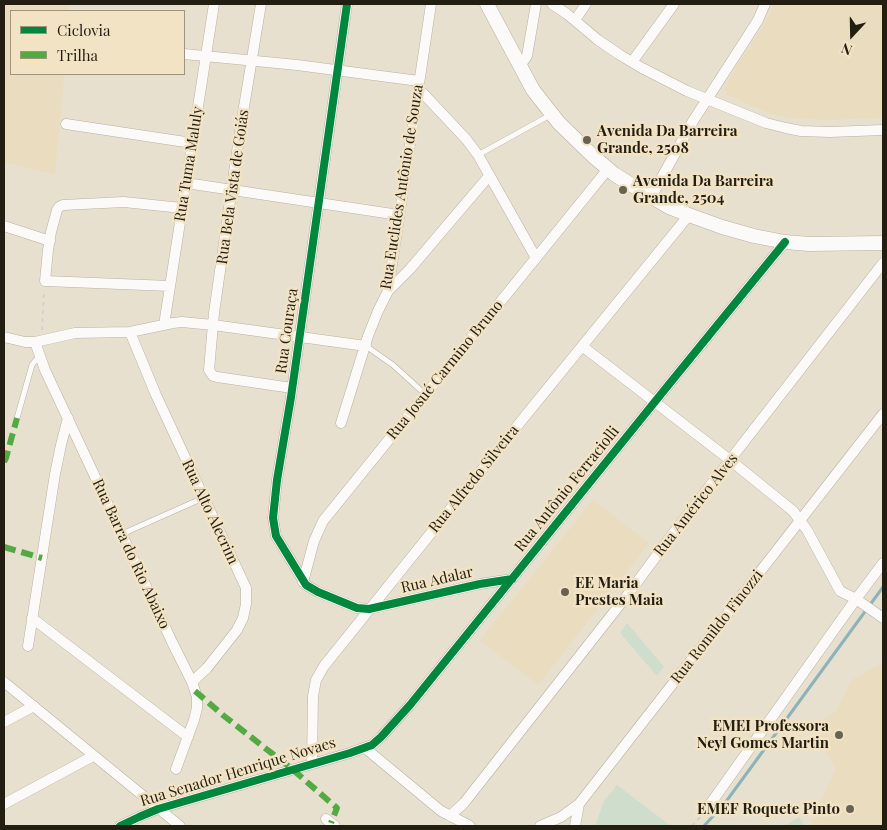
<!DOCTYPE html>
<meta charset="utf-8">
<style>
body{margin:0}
#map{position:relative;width:887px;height:830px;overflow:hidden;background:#e8e0ce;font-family:"Playfair Display",serif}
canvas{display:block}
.frame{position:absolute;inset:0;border:5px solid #231e12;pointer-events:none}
.legend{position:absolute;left:10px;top:10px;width:175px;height:65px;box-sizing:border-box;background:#f2e3c4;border:1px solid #9f947d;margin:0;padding:6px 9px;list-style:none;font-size:15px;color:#231e12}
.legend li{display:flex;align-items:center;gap:10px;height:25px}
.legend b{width:25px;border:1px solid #9f947d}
.north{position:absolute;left:827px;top:10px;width:50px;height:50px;-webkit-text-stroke:4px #f2e3c4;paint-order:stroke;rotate:201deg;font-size:14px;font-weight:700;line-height:20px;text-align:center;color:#231e12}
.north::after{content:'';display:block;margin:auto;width:18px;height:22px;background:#231e12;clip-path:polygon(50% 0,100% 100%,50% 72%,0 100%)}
</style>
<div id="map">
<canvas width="887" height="830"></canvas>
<div class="frame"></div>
<ul class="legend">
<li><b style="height:6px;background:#00873e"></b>Ciclovia</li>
<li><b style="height:6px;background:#53aa42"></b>Trilha</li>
</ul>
<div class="north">N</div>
</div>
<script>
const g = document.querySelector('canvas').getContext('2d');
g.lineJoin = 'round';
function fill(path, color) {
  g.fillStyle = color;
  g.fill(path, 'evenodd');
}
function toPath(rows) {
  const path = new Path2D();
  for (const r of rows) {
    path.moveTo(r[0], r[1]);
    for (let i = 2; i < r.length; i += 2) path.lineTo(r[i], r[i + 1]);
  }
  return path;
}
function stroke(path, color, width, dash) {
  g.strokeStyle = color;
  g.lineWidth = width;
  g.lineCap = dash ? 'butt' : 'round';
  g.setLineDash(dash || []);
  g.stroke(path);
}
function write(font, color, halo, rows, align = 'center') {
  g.font = font + ' "Playfair Display",serif';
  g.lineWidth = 5;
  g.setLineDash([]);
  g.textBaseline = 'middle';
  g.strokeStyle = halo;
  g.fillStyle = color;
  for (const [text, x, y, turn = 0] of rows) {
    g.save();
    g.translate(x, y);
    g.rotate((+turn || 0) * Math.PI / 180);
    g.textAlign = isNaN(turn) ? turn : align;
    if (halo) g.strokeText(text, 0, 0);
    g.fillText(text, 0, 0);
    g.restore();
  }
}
fill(toPath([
 [4,4,69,4,68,11,11,11,11,74,64,74,55,175,4,162],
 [774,4,883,4,883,118,824,120,790,118,768,113,727,95,725,90,728,80,766,21],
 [593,500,649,543,538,685,480,640],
 [883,663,883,826,812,826,811,824,836,768,812,728,835,712,851,680]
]), '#e9dcbf');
fill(toPath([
 [627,623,664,667,657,676,620,633],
 [617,785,651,811,671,826,595,826,604,801],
 [799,817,805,826,784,826]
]), '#ceddcc');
stroke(toPath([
 [704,826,725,803,883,587]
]), '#8cb2bb', 3);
const lane = toPath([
 [478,155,552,114],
 [366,346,393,365,425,394],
 [17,418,32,365,39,356],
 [122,534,203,498]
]);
const street = toPath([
 [261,4,240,131,214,313,209,370,213,376,217,377,292,388],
 [347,4,291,397,277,480,273,518,276,536,306,585,318,592,357,608,369,609,480,584,512,579],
 [552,4,567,14,598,40,620,55,642,68,687,91,766,123,786,128,801,131,830,132,883,130],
 [575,20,586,4],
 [184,54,297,65,419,81],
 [632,62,674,4],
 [520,66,527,56,536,4],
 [418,88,466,139,478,155,536,258],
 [66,124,192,143],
 [186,183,399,215],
 [651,197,693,121,746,39,758,20,765,4],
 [4,226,50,241],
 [170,286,45,281,48,250,51,232,57,210,59,207,63,205,124,202,182,208],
 [388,291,410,269,489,176],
 [164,325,214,4],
 [130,332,156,395,246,588,246,604,243,618,237,630,207,668,192,682],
 [4,337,25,342,35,342,75,333,130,332,173,323,182,322,213,325,366,346],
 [35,342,45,370,98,483,172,642,192,682,197,697,197,708,194,720,176,769],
 [582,346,730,460,793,511,807,530,840,591,856,599,883,618],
 [341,423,368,336,378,311,388,291,431,4],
 [303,582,314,541,323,521,608,169],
 [32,618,188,737],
 [28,646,55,474,61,445,68,418],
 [4,682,180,826],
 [4,722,34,706],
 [365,748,441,811,470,826],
 [312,764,313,696,316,680,324,666,526,415,689,215],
 [4,804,93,756],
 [706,810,856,599,883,563],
 [450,816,464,803,629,593,671,536,883,263],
 [326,819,335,826],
 [120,826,139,817,158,809,350,753,372,745,381,737,410,705,666,388,785,242],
 [540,826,561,817,579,804,883,414],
 [575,826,579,804]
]);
const secondary = toPath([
 [487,4,533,90,559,123,594,157,614,174,638,189,669,207,689,215,722,227,754,236,785,242,809,244,883,243]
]);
stroke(lane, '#b6b0a3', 6);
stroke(street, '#b6b0a3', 11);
stroke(secondary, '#b6b0a3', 15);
stroke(toPath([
 [42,330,44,290],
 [692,826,700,817]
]), '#d3d1cb', 2, [4, 4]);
stroke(lane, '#fcfaf8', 5);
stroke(street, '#fcfaf8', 10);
stroke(secondary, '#fcfaf8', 14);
stroke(toPath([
 [4,462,6,458,17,418],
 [4,547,42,558],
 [195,691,224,716,292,769,337,808,331,823]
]), '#53aa42', 6, [12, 6]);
stroke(toPath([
 [347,4,291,397,277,480,273,518,276,536,306,585,318,592,357,608,369,609,480,584,512,579],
 [120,826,139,817,158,809,350,753,372,745,381,737,410,705,666,388,785,242]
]), '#00873e', 8);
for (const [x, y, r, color] of [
 [587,140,5,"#686254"],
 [623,190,5,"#686254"],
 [565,592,5,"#686254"],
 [839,735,5,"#686254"],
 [850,809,5,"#686254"]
]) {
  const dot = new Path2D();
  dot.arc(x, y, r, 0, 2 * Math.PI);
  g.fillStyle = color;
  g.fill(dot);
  stroke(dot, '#f2e3c4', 2);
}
write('bold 15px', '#231e12', '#f2e3c4', [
 ["Avenida Da Barreira",597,131],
 ["Grande, 2508",597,148],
 ["Avenida Da Barreira",633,181],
 ["Grande, 2504",633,198],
 ["EE Maria",575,583],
 ["Prestes Maia",575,600],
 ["EMEI Professora",829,726,"right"],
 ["Neyl Gomes Martin",829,743,"right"],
 ["EMEF Roquete Pinto",840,809,"right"]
], 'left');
write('15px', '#231e12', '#f2e3c4', [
 ["Rua Tuma Maluly",189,164,-81],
 ["Rua Bela Vista de Goiás",233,187,-82],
 ["Rua Euclides Antônio de Souza",402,187,-81],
 ["Rua Couraça",287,331,-82],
 ["Rua Josué Carmino Bruno",445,370,-51],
 ["Rua Alfredo Silveira",474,479,-51],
 ["Rua Antônio Ferraciolli",567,489,-51],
 ["Rua Américo Alves",696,505,-52],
 ["Rua Alto Alecrim",210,512,65],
 ["Rua Barra do Rio Abaixo",131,554,65],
 ["Rua Adalar",437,580,-13],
 ["Rua Romildo Finozzi",717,627,-52],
 ["Rua Senador Henrique Novaes",238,772,-17]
]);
</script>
